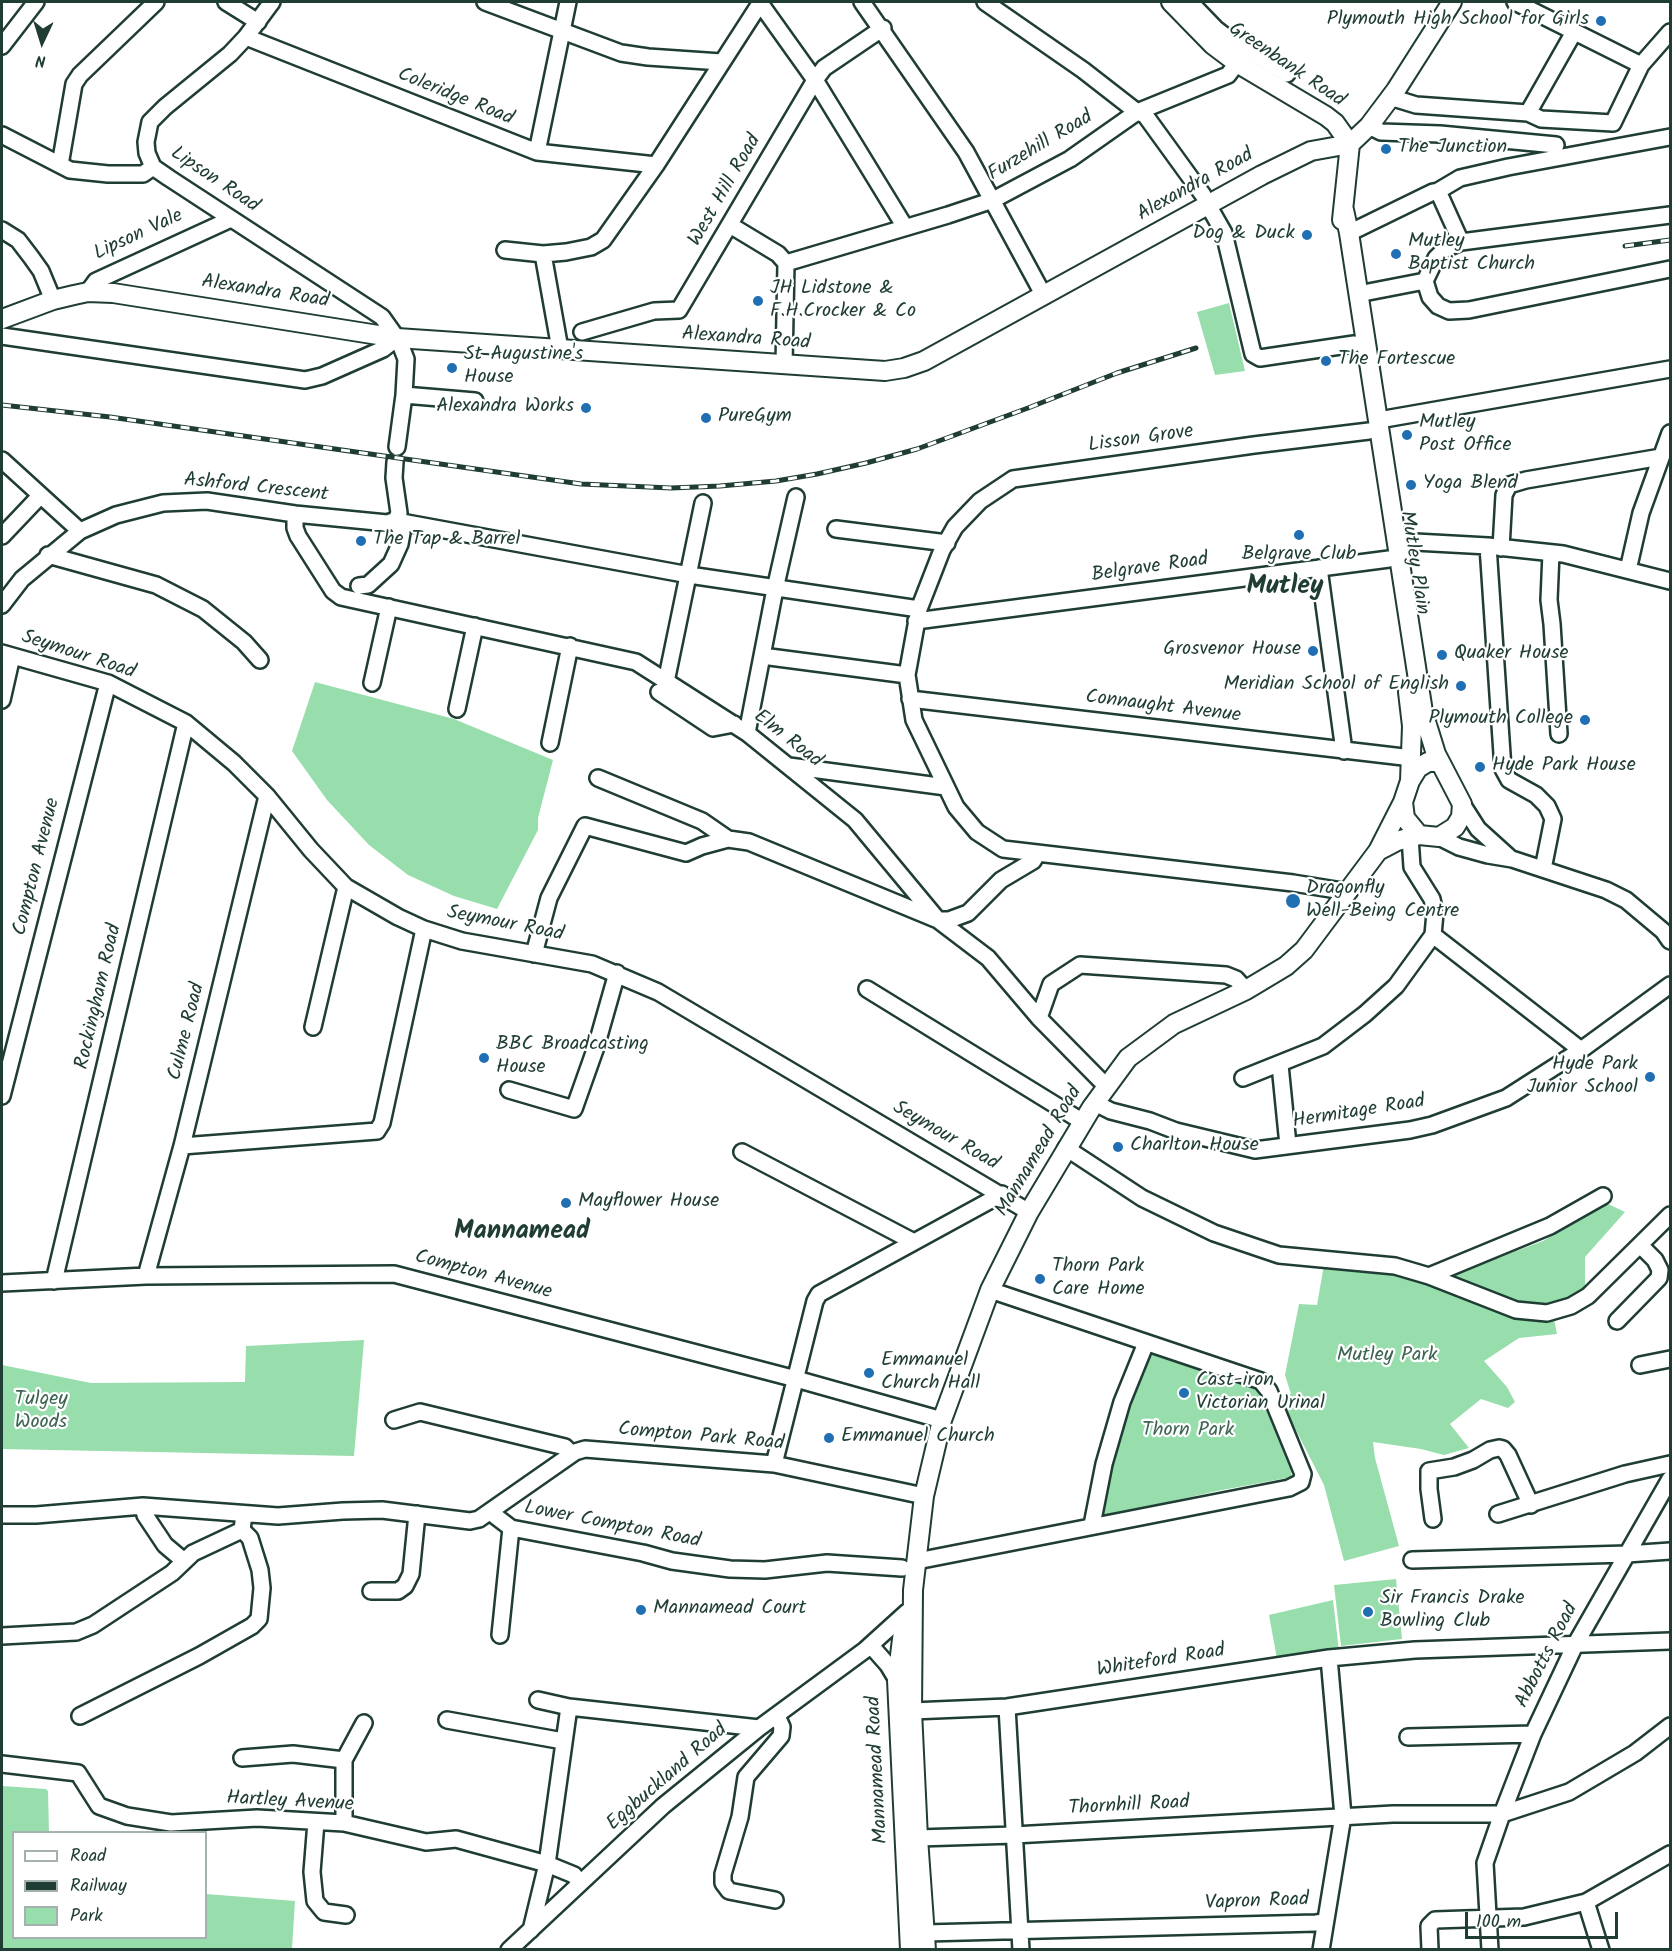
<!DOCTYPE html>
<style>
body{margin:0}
#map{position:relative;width:1672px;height:1951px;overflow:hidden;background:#fff;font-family:Kalam,sans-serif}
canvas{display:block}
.frame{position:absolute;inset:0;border:3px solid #1f3d34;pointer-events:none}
.legend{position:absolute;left:12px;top:1831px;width:195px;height:108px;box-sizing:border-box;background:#fff;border:2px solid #a5b1ae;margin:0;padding:8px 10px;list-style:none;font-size:18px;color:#1f3d34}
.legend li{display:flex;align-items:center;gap:12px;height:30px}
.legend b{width:30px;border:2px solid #a5b1ae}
.north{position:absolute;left:12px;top:12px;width:60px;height:60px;-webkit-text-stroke:4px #fff;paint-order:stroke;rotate:184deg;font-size:16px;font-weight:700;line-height:24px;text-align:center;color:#1f3d34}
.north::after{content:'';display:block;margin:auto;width:21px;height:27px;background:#1f3d34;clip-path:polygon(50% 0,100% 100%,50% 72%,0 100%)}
.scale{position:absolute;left:1465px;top:1912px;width:153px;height:27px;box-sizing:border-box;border:3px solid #1f3d34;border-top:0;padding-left:8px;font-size:18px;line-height:21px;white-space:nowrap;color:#1f3d34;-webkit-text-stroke:4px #fff;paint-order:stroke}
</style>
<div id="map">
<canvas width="1672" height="1951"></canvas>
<div class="frame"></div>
<ul class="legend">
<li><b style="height:8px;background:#fff"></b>Road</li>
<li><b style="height:8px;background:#1f3d34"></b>Railway</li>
<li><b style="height:16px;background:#97deac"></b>Park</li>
</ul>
<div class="north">N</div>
<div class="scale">100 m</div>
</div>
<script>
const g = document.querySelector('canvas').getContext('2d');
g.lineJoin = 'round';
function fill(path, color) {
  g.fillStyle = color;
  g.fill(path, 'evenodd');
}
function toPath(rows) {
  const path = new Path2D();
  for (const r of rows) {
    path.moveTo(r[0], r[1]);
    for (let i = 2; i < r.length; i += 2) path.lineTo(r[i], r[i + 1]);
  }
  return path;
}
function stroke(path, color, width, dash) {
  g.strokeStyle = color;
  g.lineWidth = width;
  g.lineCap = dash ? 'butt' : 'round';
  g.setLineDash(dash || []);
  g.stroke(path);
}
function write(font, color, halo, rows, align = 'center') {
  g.font = font + ' Kalam,sans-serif';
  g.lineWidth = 4.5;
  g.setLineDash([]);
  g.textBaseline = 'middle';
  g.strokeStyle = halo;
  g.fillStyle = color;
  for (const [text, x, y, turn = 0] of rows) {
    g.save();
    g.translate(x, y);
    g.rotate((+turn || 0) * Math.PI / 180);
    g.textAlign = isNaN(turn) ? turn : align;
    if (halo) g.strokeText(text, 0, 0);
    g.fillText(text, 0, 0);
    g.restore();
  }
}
fill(toPath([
 [1229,303,1245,371,1215,375,1197,312],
 [315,682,454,719,553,760,538,818,538,830,497,909,454,896,408,875,369,845,327,800,292,751],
 [1606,1203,1625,1212,1585,1257,1585,1288,1554,1319,1557,1334,1519,1338,1484,1361,1507,1387,1515,1402,1508,1408,1481,1399,1450,1424,1469,1448,1444,1455,1421,1449,1373,1442,1375,1458,1399,1546,1344,1561,1324,1485,1278,1395,1291,1394,1285,1375,1299,1304,1317,1305,1324,1265,1451,1275,1543,1241],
 [364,1340,354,1456,2,1449,2,1365,91,1383,245,1382,246,1346],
 [1150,1353,1254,1386,1261,1398,1291,1471,1292,1477,1217,1491,1102,1517,1102,1509,1121,1430,1136,1384],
 [1396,1579,1402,1639,1341,1646,1334,1585],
 [1333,1600,1339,1651,1277,1659,1269,1615],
 [2,1786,46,1789,48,1791,49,1832,14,1832,14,1938,206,1938,206,1894,295,1901,292,1949,2,1949]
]), '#97deac');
const minor = toPath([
 [226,2,258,22],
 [272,2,246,37,230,54,165,107,150,122,146,142,147,153,153,167,169,178,382,317,399,341,406,359,404,395,397,447],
 [485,2,621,53,648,57,721,62],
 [862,2,966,152,1044,296],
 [985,2,1083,70,1137,112,1145,115,1203,195],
 [1190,2,1216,29,1233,42,1287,74],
 [1515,2,1641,65],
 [760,3,815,80,905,227],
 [246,37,537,152,656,165],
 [2,46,36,2],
 [1390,97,1416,105,1528,113,1541,119,1613,123,1641,65,1670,32],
 [1528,113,1574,32],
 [1369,126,1381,132,1440,134,1556,145],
 [2,135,70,170,108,174,143,174,153,167],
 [537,152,568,2],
 [60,165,74,84,80,75,156,2],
 [1438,191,1461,242],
 [1208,205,1224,233,1253,354,1260,358,1354,344],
 [730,225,778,254,786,263,784,365],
 [2,230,18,240,31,257,41,271,53,300],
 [1349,233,1433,192,1438,191,1460,178,1508,167,1670,137],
 [505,250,543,254,566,252,591,247,603,240,656,165,761,2],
 [543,254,560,349],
 [786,263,948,215,993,200,1070,159,1137,112,1228,75,1237,63],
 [1425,281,1430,297,1438,306,1449,311,1469,310,1670,269],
 [1425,281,1436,258,1445,249,1461,242,1670,215],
 [88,292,96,281,231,219],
 [1358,294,1425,281],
 [582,332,654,311,679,310,815,80,824,68,883,28],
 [2,336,305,380,322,376,383,349,397,338],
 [404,395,475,401],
 [1379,420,1670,369],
 [2,460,80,531],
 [395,462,394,478,399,513,396,520],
 [295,514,295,528,298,536,333,591,341,597,636,662,747,733,855,820,938,920,988,958,1039,1018,1106,1086],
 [396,520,407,523,689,575,919,609],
 [836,529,947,543],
 [2,536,40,496],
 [1397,541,1488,546,1563,554,1670,581],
 [1488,546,1503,769,1509,780,1536,795,1547,806,1553,819,1543,869],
 [1501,548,1504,495,1509,485,1526,480,1661,457],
 [1551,553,1549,600,1552,624,1559,734],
 [48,555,156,585,203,609,244,642,260,660],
 [1319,568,1344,751],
 [1628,570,1641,513,1670,433],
 [359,586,368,585,391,564,400,544,402,533,396,520],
 [2,605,22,579,80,531,116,515,163,503,207,501,295,514,387,523,396,520],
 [916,621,1389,559],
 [2,653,108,683,186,723,234,763,267,796,311,850,346,887,398,917,424,929,462,941,592,964,658,992,1029,1212],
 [762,656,907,675],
 [666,682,703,503],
 [372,683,389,607],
 [659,692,713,728,734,724],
 [910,699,1412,758],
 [2,700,12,656],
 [457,709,475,626],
 [747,733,775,589,796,497],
 [550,743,570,646],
 [789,766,946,787],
 [598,778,702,821,728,839],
 [1462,804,1478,829,1509,857],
 [1439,837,1459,847,1488,855,1512,859,1606,890,1626,900,1663,931,1670,941],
 [1349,892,1293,883,1003,849,977,832,956,807,914,720,907,675,919,609,942,550,955,527,980,501,1013,479,1254,445,1369,431],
 [1433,935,1581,1050],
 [534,954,549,898,585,826,686,853,702,846,728,839,749,842,938,920,949,920,968,913,1001,880,1033,861,1037,854],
 [867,989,1083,1122],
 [1039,1018,1051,984,1080,965,1226,975,1236,979,1246,990],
 [313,1027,346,887],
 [1280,1065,1288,1145],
 [1243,1078,1323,1046,1365,1014,1396,986,1433,935,1435,913,1432,899,1412,867,1410,837],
 [509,1090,574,1109,596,1047,617,973],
 [2,1096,108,683],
 [1095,1103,1111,1111,1150,1121,1176,1131,1255,1150,1410,1130,1432,1125,1506,1098,1581,1050,1670,985],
 [182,1146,377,1131,382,1123,424,929],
 [1066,1148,1142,1198,1214,1233,1279,1255,1395,1266,1429,1276,1516,1310,1547,1313,1571,1306,1588,1296,1670,1215],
 [742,1152,914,1242],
 [146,1276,182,1146,267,796],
 [1429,1276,1550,1226,1603,1196],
 [54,1281,186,723],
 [2,1283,146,1276,394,1274,796,1379,942,1420],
 [1617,1321,1659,1278,1660,1270,1655,1260,1640,1245],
 [1640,1365,1670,1359],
 [394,1420,420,1412,565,1447,572,1454],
 [774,1464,815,1301,819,1294,1002,1194],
 [143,1506,145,1515,165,1545,184,1561],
 [490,1512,511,1528,643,1553,672,1561,730,1569,765,1570,827,1563,902,1568],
 [1498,1514,1625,1474,1670,1464],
 [2,1515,36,1515,143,1506,278,1516,343,1511,382,1510,470,1521,479,1519,575,1452,585,1449,774,1464,924,1496],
 [1433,1519,1429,1489,1429,1471,1454,1467,1473,1460,1490,1450,1499,1448,1503,1449,1508,1455,1531,1505],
 [1092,1525,1104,1464,1122,1402,1146,1343],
 [1412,1560,1627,1554,1670,1551],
 [917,1561,1289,1488,1301,1482,1303,1474,1269,1391,1261,1381,990,1290],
 [371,1591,398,1591,405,1586,411,1574,417,1514],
 [500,1635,511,1528],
 [2,1636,76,1632,93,1625,172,1573,193,1553,242,1530,243,1522],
 [873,1648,888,1665,897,1680],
 [538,1700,569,1707,759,1728],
 [1007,1707,1021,1950],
 [912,1711,1007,1707,1329,1658,1415,1650,1670,1641],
 [80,1716,199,1656,252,1626,259,1619,262,1588,260,1570,250,1538,242,1530],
 [447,1720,563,1741],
 [1408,1737,1533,1734],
 [242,1758,293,1754,344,1760],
 [2,1764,78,1773,99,1806,127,1816,171,1823,257,1818,344,1823,426,1842,456,1839,547,1864,574,1875,580,1883],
 [316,1822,312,1872,315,1901,324,1912,346,1915],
 [344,1823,344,1760,364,1723],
 [918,1838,1014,1835,1393,1814,1502,1814,1569,1792,1635,1753,1670,1726],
 [775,1900,729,1891,723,1883,723,1874,740,1817,746,1777,781,1736,782,1727,777,1716],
 [1586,1902,1601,1950],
 [531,1930,547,1864,569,1707],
 [925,1933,1316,1923,1324,1922],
 [509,1950,663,1806,759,1728,865,1650,907,1612],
 [1321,1950,1343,1816,1329,1658],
 [1430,1950,1429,1926,1435,1920,1524,1917,1586,1902,1670,1854],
 [1490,1950,1485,1863,1502,1814,1533,1734,1575,1645,1670,1479]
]);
const major = toPath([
 [1171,2,1213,45,1237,63,1326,116,1335,123,1350,144],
 [1350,144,1369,126,1396,90,1452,2],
 [1344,210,1349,233,1423,712,1436,754,1462,804,1461,817,1455,827,1439,837,1419,835,1405,818,1403,802,1410,781,1418,768,1428,762,1439,762],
 [1342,220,1350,144],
 [2,319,53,300,74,295,88,292,113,293,397,338,885,371,904,368,924,361,1262,175,1311,151,1350,144],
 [1408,692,1412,726,1410,781],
 [1378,851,1397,841,1419,835],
 [903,1631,897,1680,910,1950],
 [926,1950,918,1838,912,1711,913,1590,924,1496,942,1420,990,1290,1029,1212,1092,1107,1128,1058,1174,1024,1246,990,1286,966,1304,950,1378,851,1403,802]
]);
stroke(minor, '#1f3d34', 20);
stroke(major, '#1f3d34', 22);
stroke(minor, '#fff', 15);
stroke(major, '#fff', 18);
const rail = toPath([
 [1625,246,1670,240],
 [2,405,110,417,581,484,671,488,720,486,776,481,817,474,866,463,917,449,1028,408,1117,373,1196,348]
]);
stroke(rail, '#1f3d34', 5);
stroke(rail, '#fff', 3, [9]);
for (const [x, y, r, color] of [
 [1601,21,6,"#1f6fb2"],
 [1386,149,6,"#1f6fb2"],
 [1307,235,6,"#1f6fb2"],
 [1396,254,6,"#1f6fb2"],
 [758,301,6,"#1f6fb2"],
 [1326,361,6,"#1f6fb2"],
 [452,368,6,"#1f6fb2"],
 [586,408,6,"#1f6fb2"],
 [706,418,6,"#1f6fb2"],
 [1407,435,6,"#1f6fb2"],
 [1411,485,6,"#1f6fb2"],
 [1299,535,6,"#1f6fb2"],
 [361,541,6,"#1f6fb2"],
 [1313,651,6,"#1f6fb2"],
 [1442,655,6,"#1f6fb2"],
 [1461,686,6,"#1f6fb2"],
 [1585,720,6,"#1f6fb2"],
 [1480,767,6,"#1f6fb2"],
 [1293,901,8,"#1f6fb2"],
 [484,1058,6,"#1f6fb2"],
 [1650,1077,6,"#1f6fb2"],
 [1118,1147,6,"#1f6fb2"],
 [566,1203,6,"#1f6fb2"],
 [1040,1279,6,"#1f6fb2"],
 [869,1373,6,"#1f6fb2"],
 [1184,1393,6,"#1f6fb2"],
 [829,1438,6,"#1f6fb2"],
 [641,1610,6,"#1f6fb2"],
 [1368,1612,6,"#1f6fb2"]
]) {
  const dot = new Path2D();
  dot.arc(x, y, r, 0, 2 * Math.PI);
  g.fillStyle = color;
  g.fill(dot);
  stroke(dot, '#fff', 2);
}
write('20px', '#1f3d34', '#fff', [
 ["Plymouth High School for Girls",1589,21,"right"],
 ["The Junction",1398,149],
 ["Dog & Duck",1295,235,"right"],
 ["Mutley",1408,243],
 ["Baptist Church",1408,266],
 ["JH Lidstone &",770,290],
 ["F.H.Crocker & Co",770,313],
 ["St Augustine's",464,356],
 ["House",464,379],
 ["The Fortescue",1338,361],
 ["Alexandra Works",574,408,"right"],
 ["PureGym",718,418],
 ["Mutley",1419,424],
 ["Post Office",1419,447],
 ["Yoga Blend",1423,485],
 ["The Tap & Barrel",373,541],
 ["Belgrave Club",1299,556,"center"],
 ["Grosvenor House",1301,651,"right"],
 ["Quaker House",1454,655],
 ["Meridian School of English",1449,686,"right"],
 ["Plymouth College",1573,720,"right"],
 ["Hyde Park House",1492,767],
 ["Dragonfly",1306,890],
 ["Well-Being Centre",1306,913],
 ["BBC Broadcasting",496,1046],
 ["House",496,1069],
 ["Hyde Park",1638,1066,"right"],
 ["Junior School",1638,1089,"right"],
 ["Charlton House",1130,1147],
 ["Mayflower House",578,1203],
 ["Thorn Park",1052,1268],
 ["Care Home",1052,1291],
 ["Emmanuel",881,1362],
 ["Church Hall",881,1385],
 ["Cast-iron",1196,1382],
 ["Victorian Urinal",1196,1405],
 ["Emmanuel Church",841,1438],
 ["Sir Francis Drake",1380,1600],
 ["Bowling Club",1380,1623],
 ["Mannamead Court",653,1610]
], 'left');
write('20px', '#1f3d34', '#fff', [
 ["Greenbank Road",1286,66,34],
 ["Coleridge Road",455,98,22],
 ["Furzehill Road",1041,147,-31],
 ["Lipson Road",214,181,34],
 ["Alexandra Road",1196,186,-29],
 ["West Hill Road",726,191,-60],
 ["Lipson Vale",139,236,-25],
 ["Alexandra Road",265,293,9],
 ["Alexandra Road",746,340,4],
 ["Lisson Grove",1141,440,-8],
 ["Ashford Crescent",256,489,6],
 ["Mutley Plain",1413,563,81],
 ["Belgrave Road",1150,569,-8],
 ["Seymour Road",78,656,18],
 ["Connaught Avenue",1163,708,7],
 ["Elm Road",787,740,38],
 ["Compton Avenue",38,867,-76],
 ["Seymour Road",505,925,11],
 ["Rockingham Road",100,997,-77],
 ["Culme Road",188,1032,-76],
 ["Hermitage Road",1359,1113,-9],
 ["Seymour Road",945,1137,30],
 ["Mannamead Road",1040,1152,-59],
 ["Compton Avenue",483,1276,15],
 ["Compton Park Road",701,1438,5],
 ["Lower Compton Road",612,1526,11],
 ["Abbotts Road",1548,1656,-63],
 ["Whiteford Road",1161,1662,-9],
 ["Mannamead Road",879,1770,-93],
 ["Eggbuckland Road",668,1778,-41],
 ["Hartley Avenue",290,1803,3],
 ["Thornhill Road",1129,1807,-3],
 ["Vapron Road",1257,1903,-2]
]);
write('20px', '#3d6552', '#fff', [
 ["Mutley Park",1387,1357],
 ["Tulgey",41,1401],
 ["Woods",41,1424],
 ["Thorn Park",1188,1432]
]);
write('bold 26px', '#1f3d34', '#fff', [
 ["Mutley",1285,589],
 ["Mannamead",522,1234]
]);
</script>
